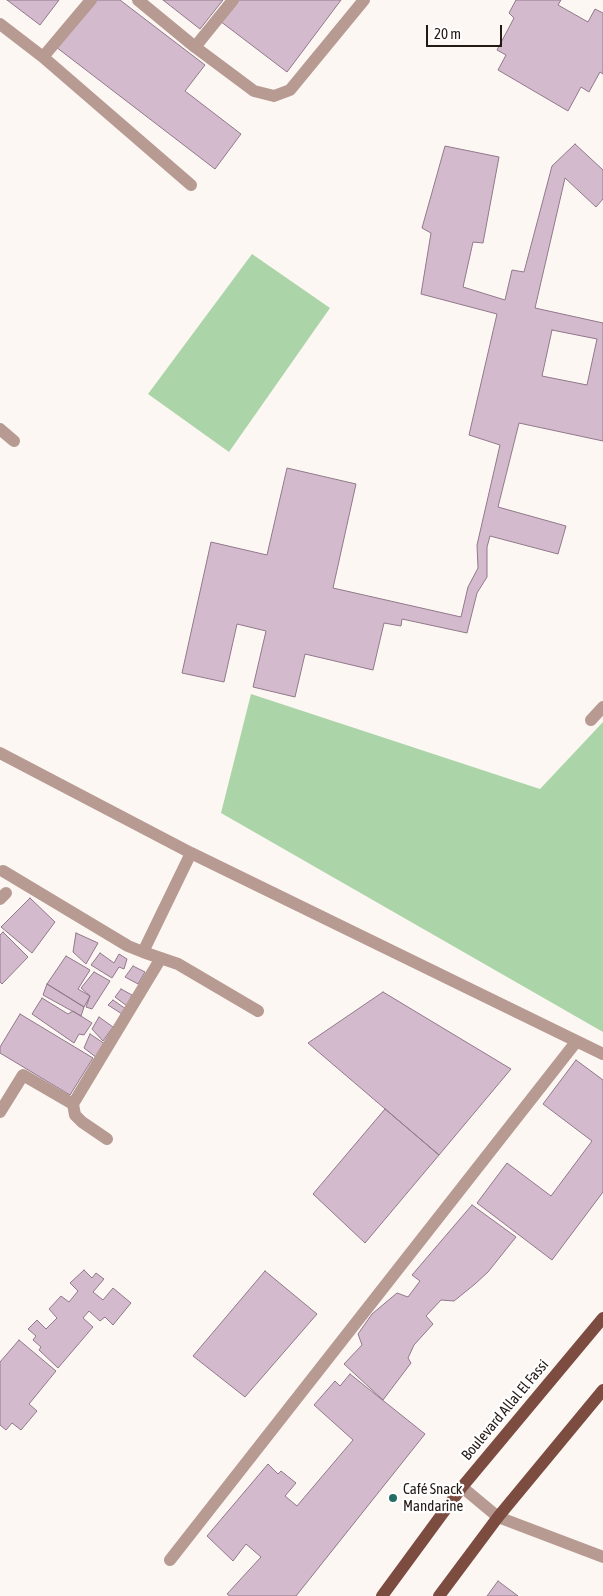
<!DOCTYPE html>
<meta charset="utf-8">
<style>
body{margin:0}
#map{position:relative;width:603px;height:1596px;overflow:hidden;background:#fdf7f3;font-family:"Asap Condensed",sans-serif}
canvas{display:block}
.scale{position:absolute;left:426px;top:25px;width:76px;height:22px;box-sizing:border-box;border:2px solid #241a14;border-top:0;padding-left:6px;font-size:15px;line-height:18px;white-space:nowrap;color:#241a14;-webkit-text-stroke:4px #fff;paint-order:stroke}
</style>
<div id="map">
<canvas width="603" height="1596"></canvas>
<div class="scale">20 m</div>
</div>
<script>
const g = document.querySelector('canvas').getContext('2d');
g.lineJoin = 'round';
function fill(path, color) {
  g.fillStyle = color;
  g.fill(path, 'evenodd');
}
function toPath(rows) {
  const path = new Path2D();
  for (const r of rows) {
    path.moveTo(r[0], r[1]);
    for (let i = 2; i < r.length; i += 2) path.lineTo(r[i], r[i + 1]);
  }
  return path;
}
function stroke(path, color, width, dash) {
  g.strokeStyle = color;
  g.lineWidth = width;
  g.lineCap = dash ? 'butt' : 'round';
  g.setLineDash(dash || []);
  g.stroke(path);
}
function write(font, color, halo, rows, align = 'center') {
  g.font = font + ' "Asap Condensed",sans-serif';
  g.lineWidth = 4.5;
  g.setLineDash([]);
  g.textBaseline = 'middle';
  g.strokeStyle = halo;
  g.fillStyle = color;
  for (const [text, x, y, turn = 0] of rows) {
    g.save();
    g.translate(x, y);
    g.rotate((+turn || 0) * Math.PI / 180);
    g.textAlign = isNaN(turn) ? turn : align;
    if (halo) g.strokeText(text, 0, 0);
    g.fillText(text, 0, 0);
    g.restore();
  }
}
fill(toPath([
 [252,254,330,308,229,452,148,394],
 [251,694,540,789,603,722,603,1032,221,813]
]), '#abd5a8');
const building = toPath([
 [7,0,59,0,40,25,7,0],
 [92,0,120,0,205,65,185,91,241,134,215,169,56,47,92,0],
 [163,0,223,0,200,29,163,0],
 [236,0,341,0,287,72,220,21,236,0],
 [516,0,561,0,558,5,588,22,595,9,603,13,603,74,600,72,589,92,581,87,568,111,498,70,506,55,497,50,514,18,509,13,516,0],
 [575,144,603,170,603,199,596,207,565,178,535,308,603,323,603,441,519,423,498,507,566,526,558,554,490,536,487,547,487,577,477,593,467,633,402,619,401,626,384,623,373,670,305,654,295,697,253,687,266,631,237,624,224,682,182,673,211,542,267,555,287,468,356,484,333,588,461,617,468,587,478,568,477,545,500,445,469,435,497,314,421,294,431,233,422,228,445,146,499,157,483,243,473,242,463,287,505,300,512,270,524,272,552,166,575,144],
 [552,330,597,339,587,385,542,376,552,330],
 [30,898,55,922,32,953,1,927,30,898],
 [3,932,28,957,2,984,0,982,0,935,3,932],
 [76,933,98,943,86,964,73,952,76,933],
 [100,953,114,963,119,954,127,959,124,969,119,967,112,978,91,965,100,953],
 [66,956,90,970,78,989,90,996,84,1007,47,984,66,956],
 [133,966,145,972,138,984,125,977,133,966],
 [94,972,110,981,92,1009,86,1007,90,996,81,988,94,972],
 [47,984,84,1007,81,1016,43,995,47,984],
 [121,989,132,995,127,1006,115,997,121,989],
 [383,992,511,1069,439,1155,308,1043,383,992],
 [42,998,68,1014,73,1011,92,1023,84,1035,79,1034,74,1043,32,1014,42,998],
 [113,1000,126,1009,122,1014,108,1005,113,1000],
 [20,1014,93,1058,70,1095,0,1053,0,1047,20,1014],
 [99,1017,113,1027,103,1041,92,1029,99,1017],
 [90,1034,105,1044,97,1058,84,1048,90,1034],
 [576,1060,603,1080,603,1192,552,1260,477,1203,507,1163,551,1196,592,1141,543,1104,576,1060],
 [385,1109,439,1155,365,1243,313,1194,385,1109],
 [472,1205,516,1237,488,1272,475,1284,454,1301,441,1300,426,1316,433,1324,414,1345,408,1358,411,1363,383,1400,344,1364,362,1345,358,1334,372,1314,397,1293,408,1297,420,1281,412,1275,472,1205],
 [84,1270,92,1278,96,1273,104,1279,93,1292,103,1300,113,1288,131,1303,113,1325,105,1317,100,1321,89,1311,83,1318,93,1327,58,1368,39,1350,41,1347,33,1340,36,1336,28,1329,37,1320,46,1329,57,1318,49,1309,61,1296,69,1302,78,1291,70,1283,84,1270],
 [265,1271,317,1314,245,1397,193,1356,265,1271],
 [19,1340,56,1371,29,1404,37,1411,21,1430,12,1423,6,1430,0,1425,0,1362,19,1340],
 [350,1374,425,1434,296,1596,230,1596,227,1594,261,1557,246,1544,233,1561,207,1536,268,1464,278,1474,281,1471,296,1483,285,1496,297,1506,353,1440,314,1405,335,1381,340,1386,350,1374],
 [498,1581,518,1596,487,1596,498,1581]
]);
fill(building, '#d4bacd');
stroke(building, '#90788a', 1);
stroke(toPath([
 [138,0,195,47,254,91,274,96,290,90,364,0],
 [0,24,43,57,191,185],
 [195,47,233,0],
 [43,57,91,0],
 [0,429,14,441],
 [591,720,603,707],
 [0,753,191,853,603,1054],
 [3,871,128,946,143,952,191,853],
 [0,899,6,893],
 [143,952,178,964,258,1011],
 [73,1104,75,1115,82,1122,107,1139],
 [0,1112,23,1075,73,1104,161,958],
 [462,1487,498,1517,603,1557],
 [170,1560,576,1042]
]), '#b79a92', 12);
stroke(toPath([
 [382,1596,462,1487,603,1318],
 [439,1596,498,1517,603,1390]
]), '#7d4c40', 12);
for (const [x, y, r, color] of [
 [393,1498,5,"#246d66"]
]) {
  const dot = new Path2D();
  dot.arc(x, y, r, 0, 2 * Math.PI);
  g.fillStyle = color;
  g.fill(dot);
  stroke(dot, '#fff', 2);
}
write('15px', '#241a14', '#fff', [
 ["Boulevard Allal El Fassi",505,1410,-50]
]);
write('15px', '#241a14', '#fff', [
 ["Café Snack",403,1489],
 ["Mandarine",403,1506]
], 'left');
</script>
